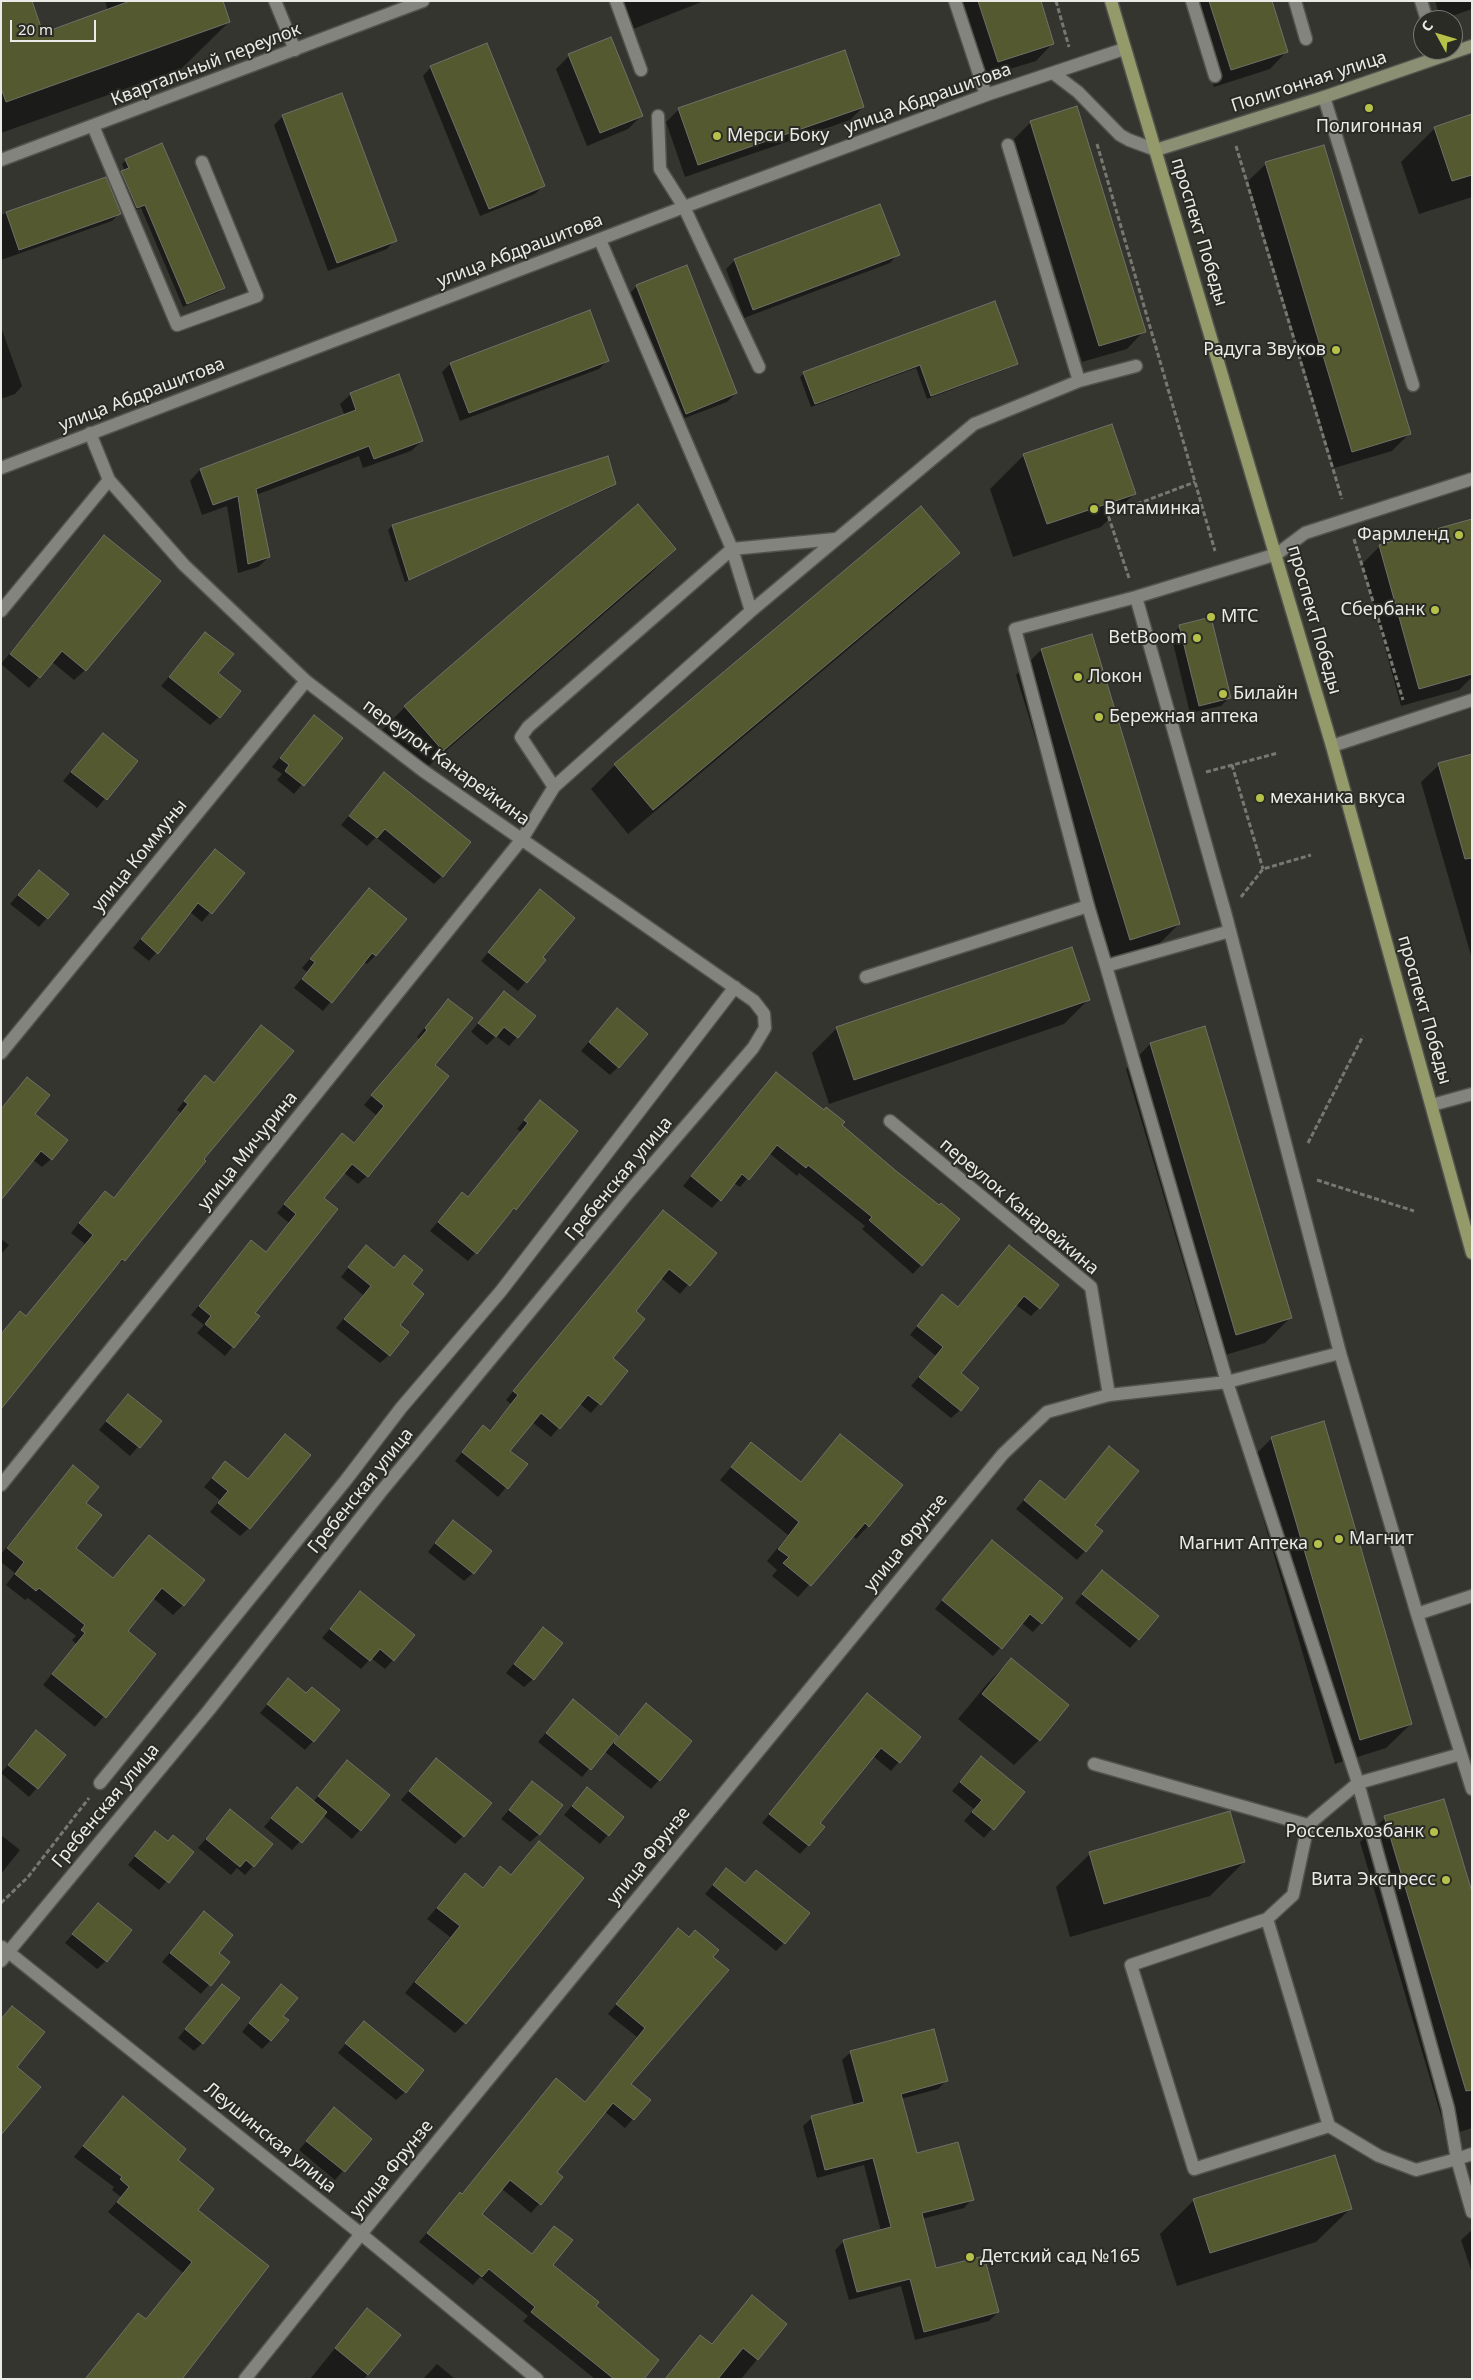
<!DOCTYPE html>
<meta charset="utf-8">
<style>
body{margin:0}
#map{position:relative;width:1473px;height:2380px;overflow:hidden;background:#34352f;font-family:"Noto Sans",sans-serif}
canvas{display:block}
.frame{position:absolute;inset:0;border:2px solid #eaebe7;pointer-events:none}
.north{position:absolute;left:1413px;top:10px;width:50px;height:50px;box-sizing:border-box;background:#2a2b25;border:1px solid #777873;border-radius:50%;rotate:309deg;font-size:14px;font-weight:700;line-height:20px;text-align:center;color:#eaebe7}
.north::after{content:'';display:block;margin:auto;width:18px;height:22px;background:#b6c149;clip-path:polygon(50% 0,100% 100%,50% 72%,0 100%)}
.scale{position:absolute;left:10px;top:20px;width:86px;height:22px;box-sizing:border-box;border:2px solid #eaebe7;border-top:0;padding-left:6px;font-size:15px;line-height:18px;white-space:nowrap;color:#eaebe7;-webkit-text-stroke:4px #2a2b25;paint-order:stroke}
</style>
<div id="map">
<canvas width="1473" height="2380"></canvas>
<div class="frame"></div>
<div class="north">С</div>
<div class="scale">20 m</div>
</div>
<script>
const g = document.querySelector('canvas').getContext('2d');
g.lineJoin = 'round';
function fill(path, color) {
  g.fillStyle = color;
  g.fill(path, 'evenodd');
}
function toPath(rows) {
  const path = new Path2D();
  for (const r of rows) {
    path.moveTo(r[0], r[1]);
    for (let i = 2; i < r.length; i += 2) path.lineTo(r[i], r[i + 1]);
  }
  return path;
}
function stroke(path, color, width, dash) {
  g.strokeStyle = color;
  g.lineWidth = width;
  g.lineCap = dash ? 'butt' : 'round';
  g.setLineDash(dash || []);
  g.stroke(path);
}
function write(font, color, halo, rows, align = 'center') {
  g.font = font + ' "Noto Sans",sans-serif';
  g.lineWidth = 4;
  g.setLineDash([]);
  g.textBaseline = 'middle';
  g.strokeStyle = halo;
  g.fillStyle = color;
  for (const [text, x, y, turn = 0] of rows) {
    g.save();
    g.translate(x, y);
    g.rotate((+turn || 0) * Math.PI / 180);
    g.textAlign = isNaN(turn) ? turn : align;
    if (halo) g.strokeText(text, 0, 0);
    g.fillText(text, 0, 0);
    g.restore();
  }
}
fill(toPath([
 [1,1,42,34,108,11,105,1,221,1,229,22,181,69,1,133],
 [611,1,704,1,623,33],
 [956,1,1040,1,1053,43,1036,61,980,78],
 [1186,1,1271,1,1287,51,1270,69,1214,87],
 [1435,1,1472,1,1472,9,1441,20],
 [569,56,641,116,628,129,587,146,556,69],
 [431,67,543,186,535,194,480,216,423,76],
 [863,107,850,120,685,177,666,122,679,109],
 [283,116,395,240,387,249,328,271,274,125],
 [1472,116,1472,197,1419,214,1401,162,1435,128],
 [1031,122,1144,331,1127,349,1082,362,1014,139],
 [126,160,223,288,219,292,183,307,141,208,133,211,118,176,125,171,122,164],
 [1266,164,1409,434,1392,451,1334,468,1248,181],
 [105,178,120,213,112,221,1,260,1,215],
 [880,205,898,254,890,263,744,318,726,269,734,261],
 [637,286,736,393,727,402,677,421,628,295],
 [994,302,1016,363,1012,367,927,399,916,368,811,407,800,377,804,373],
 [1,327,22,386,15,394,1,399],
 [607,361,599,369,460,421,442,372,450,364],
 [351,394,422,441,411,451,363,468,359,456,256,495,269,557,258,567,238,573,227,506,202,515,190,481,200,470,345,416,340,404],
 [1024,455,1135,493,1101,527,1013,557,990,489],
 [614,484,610,488,405,582,388,530,392,526],
 [638,506,675,549,650,574,418,775,380,732,405,707],
 [1472,520,1472,677,1459,690,1401,706,1362,564,1380,546],
 [104,537,85,670,74,680,52,662,29,688,1,664],
 [958,553,933,578,628,834,591,789,615,765],
 [1180,627,1229,698,1221,706,1190,713,1171,635],
 [206,633,217,673,219,717,210,725,161,686],
 [1091,635,1179,924,1154,949,1105,964,1016,675,1041,650],
 [306,725,341,738,294,794,277,780,282,774,272,767],
 [103,734,136,762,97,808,63,781],
 [1472,755,1472,959,1421,782,1439,765],
 [384,774,442,876,434,884,376,837,367,846,341,825],
 [215,850,243,873,202,922,190,912,149,961,133,948],
 [39,871,67,894,39,927,10,904],
 [369,890,405,919,375,956,367,964,364,962,323,1011,294,988,307,972,302,968],
 [540,891,541,957,544,960,518,991,481,961],
 [1089,999,1064,1024,829,1104,812,1053,837,1028],
 [448,1000,433,1065,367,1176,358,1184,343,1172,323,1198,254,1313,258,1316,225,1356,197,1333,204,1325,191,1315,251,1241,265,1253,289,1223,277,1213,342,1134,353,1143,376,1115,364,1105,419,1039,417,1037],
 [496,1001,517,1037,509,1046,496,1036,487,1045,471,1032],
 [609,1018,618,1067,610,1075,581,1051],
 [261,1026,202,1159,124,1260,114,1267,1,1407,1,1333,20,1313,26,1317,85,1244,71,1233,96,1201,105,1192,113,1199,181,1113,177,1110,196,1086,205,1077,213,1084],
 [1150,1044,1290,1318,1265,1343,1212,1359,1126,1069],
 [776,1073,840,1125,921,1265,913,1274,862,1229,865,1226,799,1173,797,1176,769,1153,740,1187,734,1183,712,1208,683,1186],
 [27,1078,33,1114,51,1159,42,1167,32,1159,1,1198,1,1109],
 [532,1111,515,1209,506,1217,468,1261,430,1231,462,1194,467,1198,521,1132,517,1129],
 [663,1211,715,1253,680,1294,661,1278,634,1311,611,1359,627,1371,591,1413,579,1403,551,1437,532,1422,509,1451,526,1464,498,1497,455,1461,475,1436,489,1431,511,1404,506,1400],
 [1,1239,9,1245,1,1254],
 [1009,1246,1039,1308,1031,1316,1015,1304,959,1373,960,1410,951,1418,911,1386,936,1356,910,1335,934,1305,957,1308],
 [358,1255,393,1269,404,1257,410,1284,389,1355,380,1363,336,1328,363,1295,341,1277],
 [120,1404,160,1421,130,1456,99,1430],
 [285,1436,249,1528,240,1536,210,1512,220,1500,204,1487,226,1462,247,1480],
 [840,1436,901,1486,868,1526,856,1539,853,1536,798,1597,772,1576,777,1570,767,1561,788,1535,720,1480,751,1444,800,1483],
 [1272,1438,1411,1724,1386,1748,1335,1764,1247,1463],
 [1109,1448,1093,1525,1085,1551,1077,1560,1016,1509,1040,1482,1064,1501],
 [73,1467,84,1503,74,1548,112,1579,149,1536,183,1605,173,1615,153,1598,126,1631,155,1654,95,1727,43,1685,76,1644,72,1640,76,1636,28,1598,25,1600,6,1585,15,1573,1,1562,1,1554],
 [445,1530,473,1573,464,1581,428,1552],
 [992,1541,1041,1623,1033,1632,1022,1623,993,1656,935,1609],
 [1094,1580,1138,1639,1130,1648,1075,1603],
 [360,1593,393,1660,385,1669,371,1658,361,1669,322,1638],
 [543,1628,533,1679,524,1687,506,1673],
 [1011,1659,1039,1740,1014,1765,958,1719,987,1684],
 [288,1680,313,1741,305,1750,260,1713],
 [573,1701,618,1737,646,1705,659,1780,651,1789,604,1751,582,1777,538,1742],
 [859,1703,920,1737,891,1771,873,1756,819,1823,808,1845,800,1854,762,1823],
 [36,1732,37,1788,29,1797,1,1773],
 [981,1758,1023,1792,984,1838,964,1821,974,1809,952,1791],
 [436,1759,463,1836,455,1844,401,1800],
 [347,1762,389,1796,352,1839,323,1815,292,1850,264,1827,297,1788,313,1802],
 [533,1782,539,1834,530,1842,501,1819],
 [579,1797,623,1817,600,1844,564,1815],
 [230,1810,253,1866,245,1875,237,1868,231,1875,198,1848],
 [1385,1818,1472,1896,1472,2128,1447,2136,1360,1842],
 [1,1835,20,1850,1,1874],
 [147,1841,167,1842,192,1852,159,1890,128,1865],
 [539,1843,465,2023,455,2033,405,1993,450,1937,427,1919,465,1875,482,1888,501,1868,510,1876],
 [1090,1854,1244,1862,1210,1896,1070,1937,1056,1887],
 [726,1870,744,1884,756,1871,784,1943,776,1951,705,1894],
 [98,1905,106,1961,97,1969,65,1943],
 [204,1913,217,1953,228,1962,201,1994,162,1962],
 [678,1930,629,2084,649,2100,625,2128,604,2111,555,2172,562,2177,531,2213,501,2188,481,2214,531,2255,554,2227,551,2265,594,2306,643,2379,595,2379,523,2321,528,2316,480,2277,473,2285,419,2242,460,2194,584,2103,637,2037,608,2014],
 [222,1985,202,2043,194,2051,178,2038],
 [273,1994,282,2016,271,2040,262,2049,242,2032],
 [364,2022,405,2092,396,2100,338,2053],
 [851,2052,946,2081,938,2089,901,2099,916,2155,972,2199,964,2208,922,2219,935,2270,998,2312,989,2321,915,2340,901,2286,849,2300,835,2250,844,2241,881,2231,864,2165,817,2178,803,2126,812,2118,854,2106,842,2060],
 [114,2108,176,2160,196,2210,267,2266,180,2379,85,2379,129,2324,138,2314,145,2320,183,2273,108,2212,121,2197,112,2190,114,2187,74,2157],
 [334,2109,370,2139,335,2180,299,2150],
 [1194,2200,1350,2209,1316,2242,1177,2286,1160,2234],
 [1472,2230,1472,2273,1461,2240],
 [752,2296,786,2324,741,2379,665,2379,692,2345,711,2345],
 [367,2309,399,2335,364,2379,310,2379],
 [437,2364,455,2379,423,2379]
]), '#0007');
const building = toPath([
 [1,1,32,1,43,33,130,1,223,1,230,22,6,102,1,88,1,1],
 [978,1,1041,1,1054,44,998,62,978,1],
 [1209,1,1272,1,1288,52,1231,70,1209,1],
 [611,37,643,116,600,133,568,54,611,37],
 [487,43,545,186,489,209,430,66,487,43],
 [845,50,864,107,698,165,678,108,845,50],
 [342,93,397,241,337,263,282,115,342,93],
 [1077,106,1146,332,1099,346,1030,121,1077,106],
 [1472,114,1472,175,1452,181,1434,127,1472,114],
 [162,143,225,288,187,304,145,205,137,208,121,171,129,168,125,159,162,143],
 [1324,145,1411,434,1352,452,1265,162,1324,145],
 [106,177,121,214,19,250,6,212,106,177],
 [880,204,900,255,753,310,734,259,880,204],
 [687,265,737,393,686,414,636,285,687,265],
 [995,301,1018,364,931,396,920,365,815,404,803,372,995,301],
 [590,310,609,361,469,413,450,363,590,310],
 [399,374,423,441,374,459,369,446,256,489,270,557,248,564,238,496,213,505,200,469,356,410,350,393,399,374],
 [1112,424,1136,494,1047,524,1023,454,1112,424],
 [608,456,616,484,409,580,392,525,608,456],
 [638,504,676,549,443,751,404,706,638,504],
 [921,506,960,553,653,810,614,764,921,506],
 [1472,519,1472,674,1419,689,1379,545,1472,519],
 [104,535,161,581,86,671,62,651,40,678,10,654,104,535],
 [1211,617,1231,698,1199,706,1179,625,1211,617],
 [205,632,234,654,218,673,241,691,220,718,169,677,205,632],
 [1092,634,1180,924,1130,940,1041,649,1092,634],
 [314,715,343,738,304,786,285,771,289,765,280,758,314,715],
 [103,733,138,761,107,800,71,772,103,733],
 [1472,754,1472,858,1465,859,1438,763,1472,754],
 [384,772,471,842,443,877,385,829,377,838,349,816,384,772],
 [215,849,245,873,212,914,198,903,158,954,141,939,215,849],
 [39,870,69,894,48,919,18,895,39,870],
 [369,888,407,919,376,956,372,953,332,1003,302,979,315,962,310,959,369,888],
 [540,889,575,918,543,957,546,960,527,983,488,952,540,889],
 [1072,947,1090,1000,854,1080,836,1027,1072,947],
 [504,991,536,1016,518,1038,504,1027,496,1037,478,1023,504,991],
 [448,999,473,1018,435,1065,449,1076,368,1177,352,1164,324,1198,338,1209,255,1313,260,1316,234,1348,205,1324,211,1316,199,1306,251,1240,266,1252,296,1214,284,1204,342,1133,354,1143,384,1106,371,1095,427,1030,425,1028,448,999],
 [617,1008,648,1034,619,1068,589,1042,617,1008],
 [261,1025,294,1051,204,1159,206,1161,125,1261,122,1259,1,1409,1,1334,20,1311,26,1316,93,1235,79,1223,105,1191,114,1198,188,1104,184,1101,205,1075,214,1083,261,1025],
 [1205,1026,1292,1318,1236,1335,1150,1043,1205,1026],
 [776,1072,824,1110,826,1107,845,1122,842,1125,895,1170,939,1205,941,1203,960,1219,922,1266,869,1220,872,1217,808,1165,806,1168,777,1145,749,1180,742,1174,721,1201,691,1176,776,1072],
 [27,1077,50,1095,35,1114,68,1140,52,1160,41,1151,1,1200,1,1109,27,1077],
 [540,1100,578,1131,516,1210,514,1208,477,1254,438,1222,462,1192,468,1197,528,1123,524,1120,540,1100],
 [663,1210,717,1253,690,1286,669,1269,636,1311,645,1319,613,1358,628,1371,601,1405,588,1395,560,1429,541,1413,510,1451,528,1464,508,1489,462,1452,483,1425,490,1431,518,1395,513,1391,663,1210],
 [366,1245,394,1268,404,1255,423,1270,412,1284,424,1294,400,1325,409,1332,390,1356,344,1319,371,1286,348,1267,366,1245],
 [1009,1245,1059,1285,1040,1309,1024,1296,961,1373,979,1388,961,1411,919,1377,943,1347,917,1326,942,1294,958,1307,1009,1245],
 [128,1394,162,1421,140,1448,106,1421,128,1394],
 [1324,1421,1412,1724,1360,1740,1271,1437,1324,1421],
 [285,1434,311,1455,250,1529,218,1503,228,1491,212,1478,225,1461,248,1479,285,1434],
 [840,1434,903,1485,869,1527,865,1523,811,1586,783,1563,789,1557,778,1549,799,1522,731,1467,751,1442,801,1482,840,1434],
 [1109,1446,1139,1471,1095,1525,1103,1531,1086,1552,1024,1500,1040,1480,1065,1500,1109,1446],
 [73,1465,99,1487,86,1503,102,1515,76,1548,113,1578,149,1535,205,1580,184,1606,162,1588,128,1631,156,1654,106,1718,52,1674,85,1633,81,1630,85,1625,39,1588,36,1591,15,1574,24,1562,7,1548,73,1465],
 [453,1520,492,1551,474,1574,435,1543,453,1520],
 [992,1540,1063,1598,1042,1624,1030,1614,1002,1649,942,1600,992,1540],
 [1102,1570,1159,1616,1139,1640,1082,1594,1102,1570],
 [360,1591,415,1635,394,1661,380,1649,370,1661,330,1629,360,1591],
 [543,1627,563,1643,534,1680,514,1664,543,1627],
 [1011,1658,1069,1705,1040,1741,982,1694,1011,1658],
 [288,1678,306,1693,312,1687,340,1710,314,1742,267,1704,288,1678],
 [867,1693,921,1737,900,1763,881,1748,820,1823,825,1827,809,1846,769,1814,867,1693],
 [573,1699,618,1736,591,1770,546,1733,573,1699],
 [646,1703,692,1741,660,1781,614,1743,646,1703],
 [36,1730,66,1755,38,1789,8,1765,36,1730],
 [981,1756,1025,1792,994,1830,972,1812,982,1800,960,1782,981,1756],
 [436,1758,492,1803,464,1837,409,1791,436,1758],
 [347,1760,390,1795,361,1831,318,1796,347,1760],
 [532,1781,563,1805,540,1835,509,1810,532,1781],
 [297,1787,327,1812,302,1843,271,1818,297,1787],
 [587,1787,624,1817,609,1836,572,1806,587,1787],
 [1444,1799,1472,1892,1472,2090,1466,2091,1384,1816,1444,1799],
 [230,1809,273,1844,254,1867,246,1860,240,1867,206,1839,230,1809],
 [1230,1811,1245,1862,1104,1904,1089,1852,1230,1811],
 [155,1831,168,1841,173,1835,194,1852,169,1883,135,1856,155,1831],
 [539,1841,584,1878,466,2024,415,1982,460,1926,437,1908,465,1873,483,1888,500,1866,511,1875,539,1841],
 [726,1868,745,1883,756,1870,810,1913,785,1944,713,1885,726,1868],
 [98,1903,132,1930,107,1962,72,1934,98,1903],
 [204,1911,233,1935,219,1953,230,1962,211,1986,170,1953,204,1911],
 [678,1928,689,1937,695,1930,719,1950,713,1957,729,1970,631,2084,651,2100,634,2120,613,2103,557,2172,563,2177,541,2205,510,2180,482,2214,532,2254,554,2226,573,2240,553,2265,599,2302,596,2306,659,2360,644,2379,614,2379,531,2312,535,2307,489,2269,482,2277,427,2233,460,2192,462,2194,556,2078,585,2102,645,2028,616,2004,678,1928],
 [222,1984,240,1998,203,2044,185,2029,222,1984],
 [281,1984,298,1998,283,2016,289,2020,271,2041,249,2023,281,1984],
 [12,2006,45,2032,17,2067,41,2087,1,2135,1,2019,12,2006],
 [364,2021,424,2070,406,2093,345,2043,364,2021],
 [934,2029,948,2081,901,2094,917,2153,958,2142,974,2200,922,2213,936,2268,984,2256,999,2312,924,2332,910,2279,857,2292,843,2240,891,2227,873,2158,825,2170,811,2116,864,2102,850,2051,934,2029],
 [123,2096,186,2149,178,2160,214,2189,198,2210,269,2266,182,2379,85,2379,138,2313,146,2319,192,2262,117,2202,129,2187,120,2179,122,2177,83,2146,123,2096],
 [334,2107,372,2139,345,2172,306,2141,334,2107],
 [1335,2155,1352,2209,1210,2253,1193,2199,1335,2155],
 [752,2295,787,2324,758,2360,743,2348,718,2379,665,2379,700,2335,712,2344,752,2295],
 [367,2308,401,2335,368,2375,335,2348,367,2308]
]);
fill(building, '#545930');
stroke(building, '#6f7069', 1);
const service = toPath([
 [275,1,295,50],
 [616,1,641,70],
 [955,1,986,95],
 [1192,1,1215,76],
 [1295,1,1306,39],
 [1421,1,1427,20],
 [1324,97,1413,385],
 [658,116,660,169,684,207,759,367],
 [93,126,177,325,257,296,202,162],
 [1008,145,1079,381],
 [600,240,732,549,751,611],
 [1472,479,1305,533,1277,554,1136,597,1226,916,1340,1353,1417,1614,1472,1596],
 [1136,597,1015,629,1088,906,1106,966,1230,931],
 [554,787,521,737,528,727,732,549,835,539],
 [522,839,554,787,751,611,974,424,1079,381,1136,366],
 [1106,966,1227,1382,1358,1783,1448,2108,1457,2159,1416,2170,1379,2156,1329,2126],
 [866,977,1088,906],
 [1432,1105,1472,1094],
 [1109,1395,1227,1382,1340,1353],
 [1417,1614,1472,1789],
 [1094,1764,1308,1825],
 [1267,1919,1329,2126,1194,2169,1131,1965,1267,1919,1293,1895,1308,1825,1358,1783,1461,1754],
 [1472,2154,1457,2159,1472,2212]
]);
const minor = toPath([
 [1,160,423,1],
 [1,611,109,480,90,433],
 [1332,746,1472,700],
 [1,1053,306,681],
 [1,1485,522,839],
 [100,1783,346,1480,401,1408,501,1291,735,987],
 [2,1947,361,2234,537,2379],
 [1,1961,209,1710,380,1493,628,1193,753,1048,765,1028,764,1014,754,1001,422,770,306,681,184,565,109,480],
 [245,2379,361,2234,1003,1454,1047,1412,1109,1395,1091,1287,890,1121]
]);
const tertiary = toPath([
 [1053,73,1078,92,1120,135,1129,140,1156,150],
 [1,468,684,207,986,95,1124,49]
]);
const secondary = toPath([
 [1156,150,1324,97,1472,46]
]);
const primary = toPath([
 [1111,1,1332,746,1472,1253]
]);
stroke(service, '#52534d', 15);
stroke(minor, '#52534d', 15);
stroke(tertiary, '#52534d', 15);
stroke(secondary, '#52534d', 15);
stroke(primary, '#52534d', 15);
stroke(toPath([
 [1056,1,1069,47],
 [1097,144,1215,551],
 [1236,146,1342,499],
 [1354,539,1403,700],
 [1129,578,1108,515,1195,482],
 [1232,765,1263,869],
 [1206,772,1278,753],
 [1241,897,1263,869,1311,855],
 [1308,1143,1363,1036],
 [1317,1180,1414,1211],
 [1,1903,28,1877,89,1798]
]), '#777872', 3, [5, 2.5]);
stroke(service, '#83847d', 12);
stroke(minor, '#83847d', 12);
stroke(tertiary, '#83847d', 12);
stroke(secondary, '#8b8f74', 12);
stroke(primary, '#949a6a', 12);
for (const [x, y, r, color] of [
 [1369,108,5,"#b6c149"],
 [717,136,5,"#b6c149"],
 [1336,350,5,"#b6c149"],
 [1094,509,5,"#b6c149"],
 [1459,535,5,"#b6c149"],
 [1435,610,5,"#b6c149"],
 [1211,617,5,"#b6c149"],
 [1197,638,5,"#b6c149"],
 [1078,677,5,"#b6c149"],
 [1223,694,5,"#b6c149"],
 [1099,717,5,"#b6c149"],
 [1260,798,5,"#b6c149"],
 [1339,1539,5,"#b6c149"],
 [1318,1544,5,"#b6c149"],
 [1434,1832,5,"#b6c149"],
 [1446,1880,5,"#b6c149"],
 [970,2257,5,"#b6c149"]
]) {
  const dot = new Path2D();
  dot.arc(x, y, r, 0, 2 * Math.PI);
  g.fillStyle = color;
  g.fill(dot);
  stroke(dot, '#2a2b25', 2);
}
write('18px', '#eaebe7', '#2a2b25', [
 ["Квартальный переулок",206,65,-21],
 ["Полигонная улица",1309,82,-18],
 ["улица Абдрашитова",928,99,-20],
 ["проспект Победы",1199,232,73],
 ["улица Абдрашитова",520,251,-21],
 ["улица Абдрашитова",142,395,-21],
 ["проспект Победы",1314,620,74],
 ["переулок Канарейкина",446,763,36],
 ["улица Коммуны",140,856,-51],
 ["проспект Победы",1424,1010,74],
 ["улица Мичурина",248,1151,-51],
 ["Гребенская улица",619,1179,-50],
 ["переулок Канарейкина",1019,1207,40],
 ["Гребенская улица",361,1491,-51],
 ["улица Фрунзе",906,1543,-51],
 ["Гребенская улица",106,1806,-50],
 ["улица Фрунзе",649,1856,-51],
 ["Леушинская улица",270,2138,39],
 ["улица Фрунзе",392,2169,-51]
]);
write('18px', '#eaebe7', '#2a2b25', [
 ["Полигонная",1369,127,"center"],
 ["Мерси Боку",727,136],
 ["Радуга Звуков",1326,350,"right"],
 ["Витаминка",1104,509],
 ["Фармленд",1449,535,"right"],
 ["Сбербанк",1425,610,"right"],
 ["МТС",1221,617],
 ["BetBoom",1187,638,"right"],
 ["Локон",1088,677],
 ["Билайн",1233,694],
 ["Бережная аптека",1109,717],
 ["механика вкуса",1270,798],
 ["Магнит",1349,1539],
 ["Магнит Аптека",1308,1544,"right"],
 ["Россельхозбанк",1424,1832,"right"],
 ["Вита Экспресс",1436,1880,"right"],
 ["Детский сад №165",980,2257]
], 'left');
</script>
